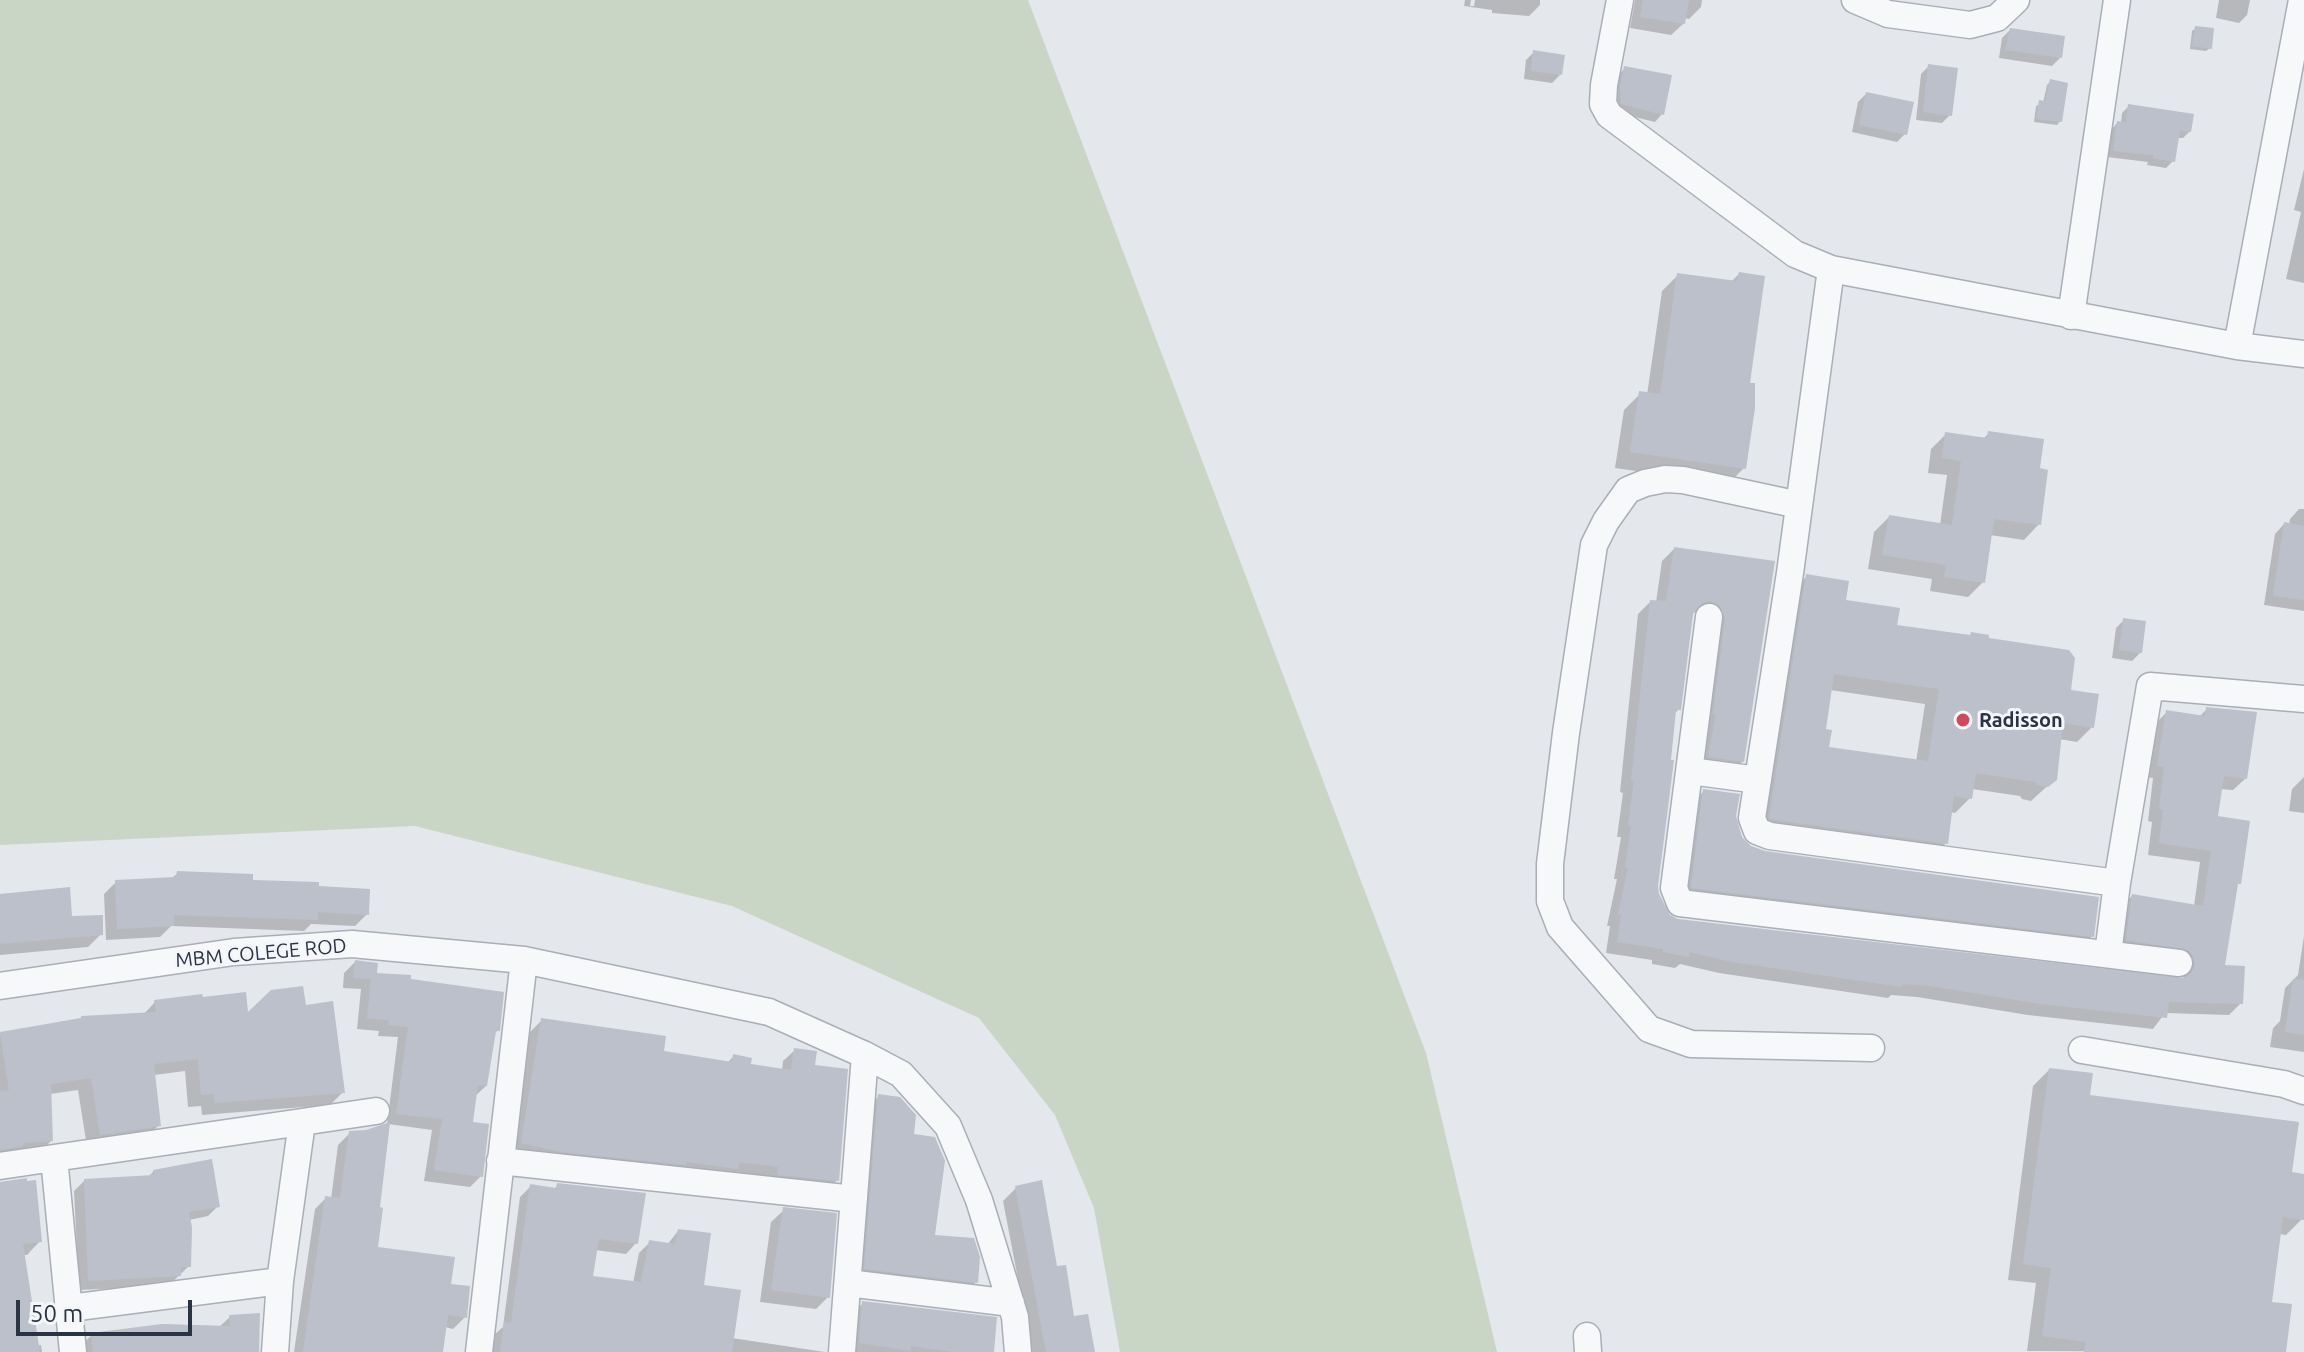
<!DOCTYPE html>
<style>
body{margin:0}
#map{position:relative;width:2304px;height:1352px;overflow:hidden;background:#e4e7ec;font-family:Ubuntu,sans-serif}
canvas{display:block}
.scale{position:absolute;left:16px;top:1300px;width:176px;height:36px;box-sizing:border-box;border:4px solid #2b3445;border-top:0;padding-left:10px;font-size:24px;line-height:28px;white-space:nowrap;color:#2b3445;-webkit-text-stroke:6px #f4f6f9;paint-order:stroke}
</style>
<div id="map">
<canvas width="2304" height="1352"></canvas>
<div class="scale">50 m</div>
</div>
<script>
const g = document.querySelector('canvas').getContext('2d');
g.lineJoin = 'round';
function fill(path, color) {
  g.fillStyle = color;
  g.fill(path, 'evenodd');
}
function toPath(rows) {
  const path = new Path2D();
  for (const r of rows) {
    path.moveTo(r[0], r[1]);
    for (let i = 2; i < r.length; i += 2) path.lineTo(r[i], r[i + 1]);
  }
  return path;
}
function stroke(path, color, width, dash) {
  g.strokeStyle = color;
  g.lineWidth = width;
  g.lineCap = dash ? 'butt' : 'round';
  g.setLineDash(dash || []);
  g.stroke(path);
}
function write(font, color, halo, rows, align = 'center') {
  g.font = font + ' Ubuntu,sans-serif';
  g.lineWidth = 6;
  g.setLineDash([]);
  g.textBaseline = 'middle';
  g.strokeStyle = halo;
  g.fillStyle = color;
  for (const [text, x, y, turn = 0] of rows) {
    g.save();
    g.translate(x, y);
    g.rotate((+turn || 0) * Math.PI / 180);
    g.textAlign = isNaN(turn) ? turn : align;
    if (halo) g.strokeText(text, 0, 0);
    g.fillText(text, 0, 0);
    g.restore();
  }
}
fill(toPath([
 [0,0,1028,0,1426,1053,1497,1352,1120,1352,1094,1208,1055,1115,979,1018,732,906,415,826,0,845]
]), '#c9d6c5');
fill(toPath([
 [1465,0,1471,0,1470,6,1474,6,1475,0,1540,0,1540,5,1529,16,1492,13,1492,10,1464,6],
 [1635,0,1702,0,1701,7,1689,19,1684,18,1683,24,1671,35,1630,28],
 [2219,0,2250,0,2247,15,2239,23,2216,18],
 [2196,28,2210,48,2206,51,2190,49,2192,31],
 [2010,30,2060,58,2052,66,1999,58,2002,38],
 [1534,52,1560,75,1552,83,1524,79,1526,60],
 [1929,66,1950,115,1942,123,1916,120,1921,74],
 [1625,68,1662,114,1655,122,1614,112,1617,76],
 [2051,81,2060,121,2057,125,2034,122,2036,106,2043,103,2047,85],
 [1866,94,1905,134,1897,142,1852,132,1858,102],
 [2129,106,2190,131,2183,138,2177,138,2173,161,2166,168,2147,165,2148,162,2107,157,2111,130,2117,123,2121,123,2122,113],
 [2304,169,2304,283,2286,279,2301,212,2294,210],
 [1739,274,1747,384,1744,468,1728,484,1615,468,1624,410,1640,394,1647,395,1662,291,1678,275,1731,282],
 [1989,433,2037,470,2039,524,2024,540,1990,535,1983,582,1968,597,1930,591,1932,579,1868,569,1874,532,1889,517,1940,525,1947,475,1928,473,1931,449,1946,434,1983,439],
 [2299,509,2304,509,2304,611,2264,605,2275,534,2284,524,2289,525,2290,519],
 [1674,549,1772,562,1743,761,1731,773,1697,769,1708,616,1697,612,1691,613,1679,709,1673,715,1656,886,1664,911,1677,921,2184,980,2182,968,2115,952,2120,908,2132,896,2194,906,2200,862,2148,855,2152,822,2148,821,2153,778,2146,777,2155,724,2167,712,2199,717,2207,709,2245,779,2233,790,2220,789,2216,818,2235,887,2222,967,2241,1003,2229,1015,2165,1013,2153,1029,2028,1015,1917,997,1891,995,1888,998,1719,973,1680,964,1675,968,1652,964,1652,960,1606,953,1610,926,1607,926,1617,879,1614,879,1621,837,1617,837,1623,793,1620,792,1638,614,1650,602,1656,602,1662,561],
 [1807,576,1844,602,1895,626,2068,691,2092,727,2077,742,2059,739,2055,779,2031,801,2022,799,2020,796,1972,789,1970,798,1955,813,1950,812,1946,843,1931,858,1755,833,1792,591],
 [1830,690,1925,704,1916,762,1827,748,1823,731],
 [2124,620,2140,653,2132,661,2112,658,2116,628],
 [2304,777,2304,813,2289,811,2292,789],
 [1704,791,1735,823,1744,843,1767,854,2092,936,2079,949,1679,901,1690,804],
 [178,873,317,888,367,914,355,926,311,924,304,931,171,926,160,937,106,940,104,894,116,882,171,879],
 [0,895,70,918,101,934,88,947,0,955],
 [2304,936,2304,1052,2270,1047,2273,1028,2280,1021,2285,988,2298,975],
 [355,962,375,974,409,980,498,1030,493,1035,486,1086,475,1096,471,1124,481,1176,470,1187,424,1181,432,1130,388,1124,378,1209,376,1248,449,1285,465,1317,453,1329,445,1327,441,1352,294,1352,315,1209,326,1198,331,1199,338,1145,350,1133,367,1132,387,1125,398,1037,378,1036,379,1031,357,1029,361,989,343,988,344,973],
 [155,1002,246,1016,304,1007,343,1092,330,1105,202,1115,201,1106,188,1107,185,1071,154,1075,159,1125,146,1138,87,1147,78,1090,50,1094,51,1141,38,1154,0,1161,0,1034,79,1020,143,1015],
 [542,1020,662,1053,727,1063,734,1056,749,1065,782,1071,783,1061,795,1050,813,1067,837,1180,826,1192,510,1155,530,1032],
 [2049,1070,2088,1097,2290,1174,2304,1176,2302,1219,2286,1235,2279,1234,2270,1303,2284,1352,2027,1351,2036,1283,2008,1280,2033,1086],
 [879,1096,911,1136,932,1237,976,1282,961,1297,851,1283,864,1111],
 [154,1171,218,1206,208,1216,189,1220,189,1266,168,1286,79,1290,74,1191,84,1181,148,1177],
 [0,1182,40,1241,27,1255,23,1255,37,1346,41,1345,42,1352,0,1352],
 [558,1185,636,1243,626,1254,595,1250,591,1278,633,1283,639,1253,650,1242,667,1245,678,1231,702,1287,732,1338,825,1352,492,1352,494,1335,503,1327,520,1197,531,1186,554,1189],
 [1016,1188,1055,1268,1073,1319,1093,1352,1032,1352,1003,1201],
 [784,1210,828,1297,816,1309,760,1302,771,1222],
 [863,1303,992,1352,849,1352,852,1314],
 [230,1317,257,1352,81,1352,80,1346,92,1335,219,1327]
]), '#0003');
fill(toPath([
 [1643,0,1689,0,1685,24,1640,17],
 [2195,26,2214,28,2212,49,2192,46],
 [2010,28,2065,36,2062,58,2005,50],
 [1533,50,1565,55,1562,75,1531,71],
 [1928,64,1958,68,1952,116,1923,112],
 [1624,66,1672,75,1664,115,1621,104,1620,87],
 [2050,79,2068,83,2062,122,2036,119,2039,100,2045,101],
 [1866,92,1914,102,1907,135,1859,125],
 [2128,104,2194,114,2191,132,2180,131,2175,162,2153,158,2153,155,2113,151,2117,121,2126,122],
 [1739,272,1765,276,1750,383,1755,383,1755,408,1746,469,1630,452,1639,391,1660,394,1677,273,1737,281],
 [1988,431,2044,439,2040,468,2048,470,2041,525,1994,519,1985,583,1944,577,1946,565,1882,555,1889,515,1952,525,1961,461,1942,458,1945,432,1987,438],
 [2284,522,2304,526,2304,600,2273,596],
 [1674,547,1775,561,1744,762,1708,757,1716,714,1713,714,1725,618,1719,605,1710,601,1702,603,1693,614,1681,710,1676,710,1671,760,1674,760,1658,886,1659,894,1670,915,1678,919,2185,978,2191,973,2195,966,2193,956,2188,950,2126,940,2132,894,2203,906,2211,851,2159,843,2163,810,2159,809,2164,767,2157,766,2166,710,2205,716,2206,707,2257,712,2247,779,2224,776,2218,816,2250,821,2241,884,2238,884,2225,965,2245,966,2243,1004,2169,1002,2167,1018,2041,1004,1930,986,1903,984,1902,987,1732,962,1690,952,1689,957,1663,952,1663,949,1617,942,1621,915,1618,914,1628,868,1625,867,1631,826,1628,825,1634,781,1631,781,1650,600,1666,601],
 [1806,574,1849,581,1846,600,1900,608,1897,625,1970,635,1971,632,1989,635,1989,638,2069,650,2075,658,2071,690,2099,694,2094,728,2063,723,2057,780,2048,787,2037,785,2035,782,1976,773,1972,799,1954,796,1948,844,1769,819],
 [1834,674,1939,689,1928,761,1829,747,1832,730,1826,729],
 [2123,618,2146,621,2142,653,2119,650],
 [1703,789,1740,794,1736,816,1742,837,1751,846,1765,851,2099,897,2094,937,1691,888],
 [177,871,253,874,253,880,319,882,319,886,370,889,369,915,318,912,318,920,174,915,174,926,117,929,115,880,176,877],
 [70,887,72,916,103,915,103,935,0,944,0,894],
 [355,960,378,963,377,973,411,975,411,979,504,992,500,1031,496,1031,487,1086,478,1085,473,1122,489,1124,483,1177,434,1170,442,1119,396,1114,408,1027,388,1025,389,1020,367,1018,371,979,353,978],
 [2293,979,2304,980,2304,1035,2285,1032],
 [303,986,306,1005,333,1001,345,1093,215,1103,214,1094,201,1095,198,1059,154,1064,161,1126,100,1135,91,1078,51,1084,53,1141,23,1143,23,1146,0,1150,0,1091,9,1090,0,1032,81,1018,81,1016,156,1012,154,1000,202,994,203,997,246,992,248,1012,271,990],
 [541,1018,666,1036,664,1051,732,1062,733,1054,752,1058,751,1064,791,1070,794,1048,817,1051,815,1065,848,1069,839,1181,777,1175,778,1167,739,1162,738,1169,687,1162,686,1165,562,1152,521,1143],
 [2049,1068,2093,1073,2090,1095,2299,1122,2292,1172,2304,1174,2304,1220,2283,1217,2272,1302,2292,1304,2286,1352,2084,1352,2086,1342,2042,1336,2051,1268,2023,1264],
 [878,1094,900,1097,916,1115,914,1134,935,1137,945,1161,935,1235,974,1238,980,1257,978,1283,864,1269],
 [387,1123,390,1123,380,1207,383,1208,378,1247,455,1257,451,1284,470,1286,467,1318,448,1315,443,1352,303,1352,325,1196,340,1198,349,1131,366,1130],
 [212,1159,220,1207,189,1212,192,1227,191,1267,181,1267,181,1276,88,1281,84,1179,154,1175,153,1170],
 [27,1178,27,1181,36,1180,42,1242,23,1244,40,1352,0,1352,0,1182],
 [1042,1180,1057,1266,1066,1265,1074,1316,1088,1314,1095,1352,1046,1352,1015,1186],
 [557,1183,646,1193,638,1244,599,1239,593,1276,641,1282,649,1240,675,1244,678,1229,711,1233,704,1285,741,1290,732,1352,500,1352,504,1322,511,1323,530,1184,556,1188],
 [783,1207,837,1213,830,1298,771,1290],
 [862,1301,997,1317,994,1352,953,1352,911,1346,910,1351,859,1343],
 [260,1313,259,1352,93,1352,91,1333,162,1324,230,1326,229,1315]
]), '#bbc0ca');
const minor = toPath([
 [1620,0,1604,85,1603,104,1609,115,1795,254,1831,269,2237,346,2304,354],
 [1855,0,1888,14,1970,25,1997,18,2016,0],
 [1831,269,1790,573,1752,818,1757,831,1770,836,2117,883,2150,686,2304,699],
 [2071,316,2117,0],
 [2237,346,2302,0],
 [1799,505,1683,480,1665,479,1645,483,1628,490,1606,521,1594,545,1566,733,1550,864,1550,901,1560,927,1649,1029,1691,1044,1871,1048],
 [1709,617,1674,888,1680,903,2179,963],
 [1690,771,1758,780],
 [2108,954,2117,883],
 [0,986,234,952,352,944,524,960,769,1012,865,1055,901,1074,948,1126,979,1200,1015,1317,1018,1352],
 [2082,1050,2284,1084,2304,1091],
 [302,1122,376,1111],
 [500,1161,854,1199],
 [0,1166,54,1158],
 [848,1283,1011,1303],
 [70,1308,280,1281],
 [1587,1336,1588,1352],
 [73,1352,54,1158,302,1122,280,1281,275,1352],
 [479,1352,524,960],
 [842,1352,865,1055]
]);
stroke(minor, '#a9aeb7', 29);
stroke(minor, '#f7f8fa', 26);
for (const [x, y, r, color] of [
 [1963,720,8,"#d1495b"]
]) {
  const dot = new Path2D();
  dot.arc(x, y, r, 0, 2 * Math.PI);
  g.fillStyle = color;
  g.fill(dot);
  stroke(dot, '#f4f6f9', 3);
}
write('bold 20px', '#2b3445', '#f4f6f9', [
 ["Radisson",1979,720]
], 'left');
write('20px', '#2b3445', '#f4f6f9', [
 ["MBM COLEGE ROD",261,953,-5]
]);
</script>
